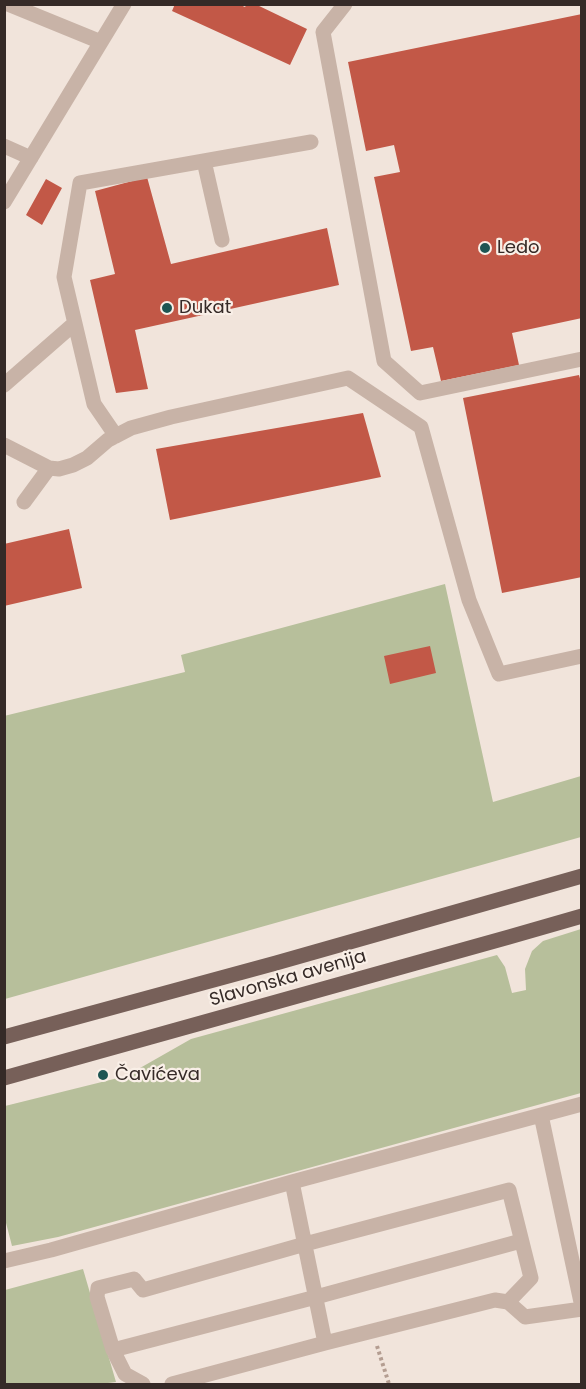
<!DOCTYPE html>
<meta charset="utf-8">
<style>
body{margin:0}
#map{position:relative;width:586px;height:1389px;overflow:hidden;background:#f1e4db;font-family:Poppins,sans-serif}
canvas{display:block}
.frame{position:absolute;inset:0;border:6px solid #352a27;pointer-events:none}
</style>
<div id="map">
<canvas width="586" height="1389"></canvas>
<div class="frame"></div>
</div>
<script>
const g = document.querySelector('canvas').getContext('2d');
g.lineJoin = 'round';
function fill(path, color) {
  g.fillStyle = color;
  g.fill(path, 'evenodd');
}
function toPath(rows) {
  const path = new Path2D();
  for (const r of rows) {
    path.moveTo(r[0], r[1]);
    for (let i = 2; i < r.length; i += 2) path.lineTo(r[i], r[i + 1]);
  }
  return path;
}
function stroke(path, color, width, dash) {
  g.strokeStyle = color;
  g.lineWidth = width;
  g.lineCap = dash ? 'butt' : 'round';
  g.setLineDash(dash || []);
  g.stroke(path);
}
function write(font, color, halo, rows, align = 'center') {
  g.font = font + ' Poppins,sans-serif';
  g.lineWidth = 4.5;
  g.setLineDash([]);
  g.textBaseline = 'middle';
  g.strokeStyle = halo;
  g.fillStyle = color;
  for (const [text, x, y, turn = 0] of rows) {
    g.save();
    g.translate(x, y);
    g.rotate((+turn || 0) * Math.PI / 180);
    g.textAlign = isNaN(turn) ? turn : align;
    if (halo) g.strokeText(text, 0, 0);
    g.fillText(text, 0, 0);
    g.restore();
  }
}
fill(toPath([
 [445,584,493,802,581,776,581,837,5,999,4,716,185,672,181,655],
 [581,929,581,1093,58,1237,12,1246,5,1219,5,1106,126,1076,191,1039,497,955,505,967,512,993,526,990,525,969,532,951,543,941],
 [83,1269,116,1382,100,1384,5,1384,5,1290]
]), '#b7bf9b');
fill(toPath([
 [175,4,238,4,245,7,247,4,255,4,307,29,290,65,172,11],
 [582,14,582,318,512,333,519,365,441,381,433,347,411,351,374,177,400,172,394,145,366,151,348,62],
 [147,177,171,264,327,228,339,285,135,330,148,389,116,393,90,280,115,274,95,191],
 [46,179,62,188,42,225,26,215],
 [579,375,582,386,582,577,502,593,463,398],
 [363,413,381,477,170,520,156,449],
 [69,529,82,588,4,606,4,544],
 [430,646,436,673,390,684,384,656]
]), '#c25847');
stroke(toPath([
 [377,1346,389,1384]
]), '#b49d91', 4, [3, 3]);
stroke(toPath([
 [8,4,101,42],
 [345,4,323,32,384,361,420,393,582,359],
 [4,146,31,158],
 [204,161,222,240],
 [4,202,124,4],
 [4,385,75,323],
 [116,436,94,404,64,277,80,183,311,142],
 [4,445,49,468,59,469,73,465,87,458,108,440,131,428,171,417,348,378,421,427,469,600,499,674,582,656],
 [24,502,49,468],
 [541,1115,582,1307],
 [292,1182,325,1343],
 [4,1261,51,1250,292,1182,582,1104],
 [113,1350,316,1297,521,1241],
 [143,1384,125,1374,113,1350,97,1297,98,1288,134,1279,143,1290,305,1244,509,1190,531,1278,508,1302],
 [172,1384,325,1343,495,1300,508,1302,525,1317,582,1309]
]), '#c8b3a7', 15);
stroke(toPath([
 [4,1037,276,963,582,876],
 [4,1078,509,937,582,916]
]), '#776059', 15);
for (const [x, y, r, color] of [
 [485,248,6,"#1e5553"],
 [167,308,6,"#1e5553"],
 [103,1075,6,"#1e5553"]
]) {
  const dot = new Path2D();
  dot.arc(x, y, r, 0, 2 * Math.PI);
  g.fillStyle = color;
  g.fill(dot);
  stroke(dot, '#f9efe7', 2);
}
write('18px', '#352a27', '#f9efe7', [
 ["Ledo",497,248],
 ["Dukat",179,308],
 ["Čavićeva",115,1075]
], 'left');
write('18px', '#352a27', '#f9efe7', [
 ["Slavonska avenija",288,979,-16]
]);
</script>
